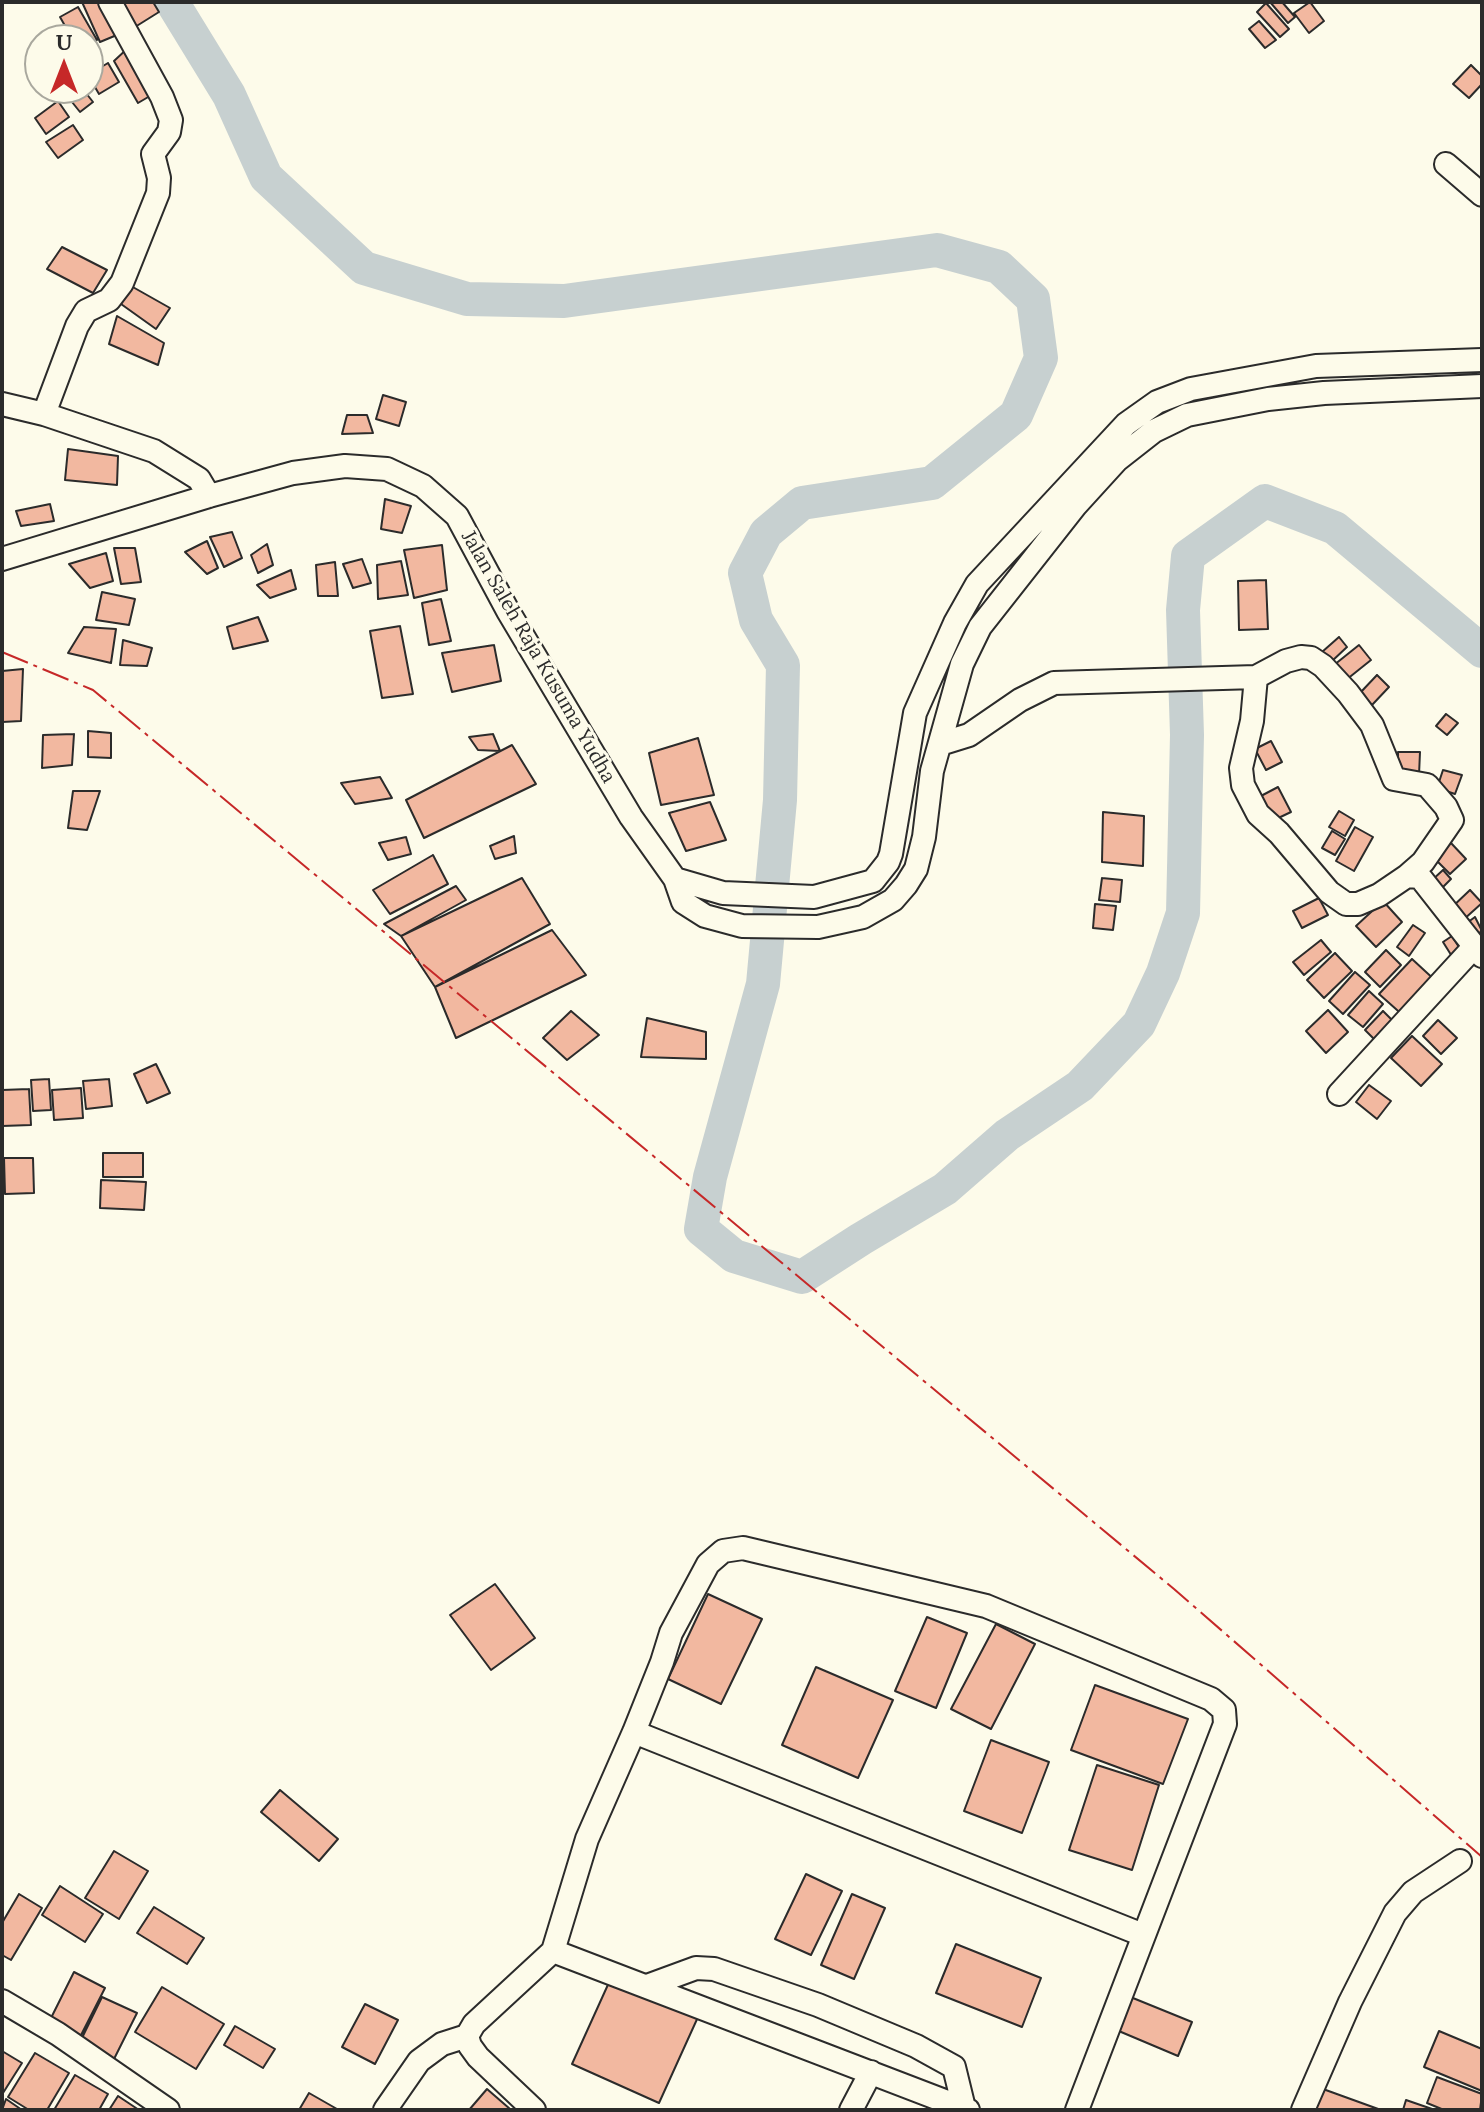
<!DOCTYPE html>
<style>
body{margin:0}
#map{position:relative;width:1484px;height:2112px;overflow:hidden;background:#fdfbea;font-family:Lora,serif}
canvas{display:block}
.frame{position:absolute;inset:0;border:4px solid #2b2b2b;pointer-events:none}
.north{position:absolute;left:24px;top:24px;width:80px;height:80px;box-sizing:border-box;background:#fdfbea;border:2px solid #a9a89e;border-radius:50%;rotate:0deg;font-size:22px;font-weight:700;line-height:32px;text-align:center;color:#2b2b2b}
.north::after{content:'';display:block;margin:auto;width:28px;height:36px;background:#c62828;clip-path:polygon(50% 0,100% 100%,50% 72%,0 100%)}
</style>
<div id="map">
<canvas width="1484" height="2112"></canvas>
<div class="frame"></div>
<div class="north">U</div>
</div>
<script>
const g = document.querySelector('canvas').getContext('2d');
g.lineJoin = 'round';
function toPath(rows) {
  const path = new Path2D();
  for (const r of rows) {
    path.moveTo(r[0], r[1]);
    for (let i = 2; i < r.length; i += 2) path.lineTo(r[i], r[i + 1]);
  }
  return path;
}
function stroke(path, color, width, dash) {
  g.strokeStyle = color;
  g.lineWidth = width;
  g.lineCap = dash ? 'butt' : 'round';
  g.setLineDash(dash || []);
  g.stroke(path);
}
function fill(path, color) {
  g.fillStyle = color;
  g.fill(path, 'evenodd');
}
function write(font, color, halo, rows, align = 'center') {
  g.font = font + ' Lora,serif';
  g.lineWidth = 6;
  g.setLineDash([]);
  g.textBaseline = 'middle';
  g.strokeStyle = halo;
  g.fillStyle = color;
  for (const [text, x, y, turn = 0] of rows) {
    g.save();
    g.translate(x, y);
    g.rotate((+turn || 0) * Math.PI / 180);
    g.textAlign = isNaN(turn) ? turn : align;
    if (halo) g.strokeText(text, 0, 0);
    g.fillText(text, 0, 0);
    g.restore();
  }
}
stroke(toPath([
 [172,2,229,95,266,177,364,268,467,299,564,301,937,250,999,267,1033,299,1041,358,1016,415,932,483,802,503,766,533,745,573,756,620,783,665,780,800,763,984,710,1177,701,1229,734,1256,802,1277,861,1239,945,1189,1007,1135,1080,1086,1139,1024,1163,973,1183,913,1187,735,1183,610,1188,556,1265,501,1335,528,1482,651]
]), '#c7d0d0', 34);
const building = toPath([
 [82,2,107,2,124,32,100,42,82,2],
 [119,2,153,2,159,12,135,27,119,2],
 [1270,2,1282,2,1295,17,1288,23,1270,2],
 [1310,2,1324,21,1309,33,1294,13,1310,2],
 [1266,3,1289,29,1280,37,1257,12,1266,3],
 [78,7,97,40,88,42,88,40,73,40,60,17,78,7],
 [1259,21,1276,40,1265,48,1249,29,1259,21],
 [129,47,155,93,138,103,114,61,129,47],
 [108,63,119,82,99,94,88,75,108,63],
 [1471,65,1482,76,1482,84,1469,98,1453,84,1471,65],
 [70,88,82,88,93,102,80,112,64,92,70,88],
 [58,101,69,117,46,134,35,118,58,101],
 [73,125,83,140,58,158,46,142,73,125],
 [62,247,107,270,93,293,47,269,62,247],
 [131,286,170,308,156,329,121,304,131,286],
 [117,316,164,343,158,365,109,344,117,316],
 [383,395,406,402,399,426,376,419,383,395],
 [347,415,367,415,373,433,342,434,347,415],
 [68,449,118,456,117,485,65,480,68,449],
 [385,499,411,506,402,533,381,529,385,499],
 [50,504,54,521,21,526,16,511,50,504],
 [232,532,242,558,224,567,210,537,232,532],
 [207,541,218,568,207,574,185,552,207,541],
 [267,544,273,565,258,573,251,555,267,544],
 [442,545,447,590,414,598,404,550,442,545],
 [114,548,135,548,141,582,121,584,114,548],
 [106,553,113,581,90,588,69,564,106,553],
 [362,559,371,583,353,588,343,564,362,559],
 [401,561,408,595,378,599,377,565,401,561],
 [335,562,338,596,318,596,316,565,335,562],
 [291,570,296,589,270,598,257,585,291,570],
 [1266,580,1268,629,1239,630,1238,581,1266,580],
 [102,592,135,599,129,625,96,620,102,592],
 [441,599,451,641,429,645,422,603,441,599],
 [258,617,268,641,233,649,227,627,258,617],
 [400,626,413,694,382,698,370,631,400,626],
 [84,627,116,629,111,663,68,653,84,627],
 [1339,637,1347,647,1331,662,1322,652,1339,637],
 [123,640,152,648,147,666,120,665,123,640],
 [494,645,501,681,452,692,442,653,494,645],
 [1359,645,1371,660,1346,680,1334,665,1359,645],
 [23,669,21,721,2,722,2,671,23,669],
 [1377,675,1389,687,1372,705,1360,693,1377,675],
 [1446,714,1458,723,1447,735,1436,726,1446,714],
 [88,731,111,733,111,758,88,757,88,731],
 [74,734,72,765,42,768,43,735,74,734],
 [493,734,500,751,478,750,469,737,493,734],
 [698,738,714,795,661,805,649,753,698,738],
 [1271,741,1282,762,1266,770,1255,749,1271,741],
 [512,745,536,784,424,838,406,800,512,745],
 [1398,752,1420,752,1419,775,1398,775,1398,752],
 [1443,770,1462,775,1455,794,1437,788,1443,770],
 [380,777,392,798,355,804,341,783,380,777],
 [1278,787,1291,812,1272,821,1259,797,1278,787],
 [73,791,100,791,87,830,68,828,73,791],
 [710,802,726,840,686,851,669,813,710,802],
 [1339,811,1354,820,1345,836,1329,827,1339,811],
 [1103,812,1144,816,1143,866,1102,862,1103,812],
 [1355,827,1373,837,1354,871,1336,861,1355,827],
 [1332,831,1345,839,1335,855,1322,848,1332,831],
 [514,836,516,853,495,859,490,846,514,836],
 [406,837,411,854,388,860,379,843,406,837],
 [1451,843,1466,859,1450,874,1435,859,1451,843],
 [433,855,448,884,390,914,373,890,433,855],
 [1443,870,1451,879,1439,891,1430,882,1443,870],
 [522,878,550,924,435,987,401,936,522,878],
 [1102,878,1122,880,1120,902,1099,900,1102,878],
 [456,886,466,900,401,936,384,924,456,886],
 [1470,890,1482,903,1462,921,1450,909,1470,890],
 [1319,898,1328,915,1302,928,1293,911,1319,898],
 [1383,901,1402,922,1376,947,1356,926,1383,901],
 [1095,904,1116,906,1113,930,1093,928,1095,904],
 [1475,917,1482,931,1473,937,1464,925,1475,917],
 [1413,925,1425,933,1409,956,1397,947,1413,925],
 [552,930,586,975,456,1038,435,987,552,930],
 [1452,936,1462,952,1453,958,1443,942,1452,936],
 [1321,940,1331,952,1304,975,1293,962,1321,940],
 [1386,950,1401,965,1380,987,1365,972,1386,950],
 [1335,953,1352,971,1324,998,1307,980,1335,953],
 [1412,959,1438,983,1406,1018,1379,994,1412,959],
 [1355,972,1370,985,1343,1014,1329,1001,1355,972],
 [1369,991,1383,1004,1363,1027,1348,1015,1369,991],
 [1328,1010,1348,1032,1326,1053,1306,1031,1328,1010],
 [571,1011,599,1035,567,1060,543,1038,571,1011],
 [1383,1011,1397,1025,1379,1044,1365,1030,1383,1011],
 [647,1018,706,1032,706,1059,641,1057,647,1018],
 [1438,1020,1457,1038,1441,1054,1423,1036,1438,1020],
 [1412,1036,1442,1064,1421,1086,1391,1058,1412,1036],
 [156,1064,170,1093,147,1103,134,1074,156,1064],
 [49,1079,51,1110,33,1111,31,1080,49,1079],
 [109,1079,112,1106,86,1109,83,1081,109,1079],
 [1369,1085,1391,1101,1377,1119,1356,1102,1369,1085],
 [81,1088,83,1118,54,1120,52,1090,81,1088],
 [29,1089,31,1125,2,1126,2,1090,29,1089],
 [103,1153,143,1153,143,1177,103,1177,103,1153],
 [4,1158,33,1158,34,1193,5,1194,4,1158],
 [101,1180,146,1182,144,1210,100,1208,101,1180],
 [495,1584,535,1638,491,1670,450,1615,495,1584],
 [708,1594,762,1619,721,1704,668,1679,708,1594],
 [927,1617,967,1633,936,1708,895,1691,927,1617],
 [996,1624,1035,1644,991,1729,951,1709,996,1624],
 [816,1667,893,1700,858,1778,782,1745,816,1667],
 [1095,1685,1188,1719,1163,1784,1071,1750,1095,1685],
 [991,1740,1049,1762,1022,1833,964,1811,991,1740],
 [1097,1765,1159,1785,1132,1870,1069,1850,1097,1765],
 [280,1790,338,1839,319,1861,261,1812,280,1790],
 [114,1851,148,1871,119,1919,85,1898,114,1851],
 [806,1874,842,1891,811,1955,775,1939,806,1874],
 [60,1886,103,1914,85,1942,42,1915,60,1886],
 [19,1894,42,1908,11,1960,2,1955,2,1923,19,1894],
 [852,1894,885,1908,854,1979,821,1965,852,1894],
 [154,1907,204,1938,187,1964,137,1933,154,1907],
 [956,1944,1041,1978,1022,2027,936,1993,956,1944],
 [74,1972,105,1988,78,2041,47,2026,74,1972],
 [611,1978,698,2017,659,2103,572,2064,611,1978],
 [162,1987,224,2024,196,2069,135,2032,162,1987],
 [1128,1996,1192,2022,1178,2056,1114,2029,1128,1996],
 [102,1997,137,2013,113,2061,79,2044,102,1997],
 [365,2004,398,2020,375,2064,342,2047,365,2004],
 [235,2026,275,2049,263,2068,224,2045,235,2026],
 [1439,2031,1482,2049,1482,2091,1424,2067,1439,2031],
 [2,2051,22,2063,3,2093,2,2093,2,2051],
 [35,2053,69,2073,47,2110,29,2110,8,2097,35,2053],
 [75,2075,108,2094,99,2110,54,2110,75,2075],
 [1437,2077,1482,2094,1480,2110,1444,2110,1427,2103,1437,2077],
 [487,2089,510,2109,509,2110,469,2110,487,2089],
 [1323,2089,1381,2110,1315,2110,1323,2089],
 [309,2093,337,2109,336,2110,299,2110,309,2093],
 [118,2096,139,2110,109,2110,118,2096],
 [6,2099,22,2110,2,2110,6,2099],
 [1406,2100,1435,2110,1403,2110,1406,2100]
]);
fill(building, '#f2b8a0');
stroke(building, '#2b2b2b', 2);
const minor = toPath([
 [1446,164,1482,195],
 [2,404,44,414,154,451,199,479,209,496],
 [44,414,77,326,86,311,109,300,122,283,158,193,159,178,153,154,169,132,171,120,162,97,110,2],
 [2,559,209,496,293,473,345,466,387,469,423,486,457,516,508,611,631,817,675,879,683,902,705,916,742,926,818,927,863,917,893,900,906,885,916,869,924,837,932,771,962,664,980,627,1076,505,1117,460,1154,431,1187,415,1268,399,1324,393,1482,386],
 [1256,677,1286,661,1301,657,1311,658,1323,666,1348,693,1372,725,1394,779,1427,785,1446,807,1452,820,1423,862,1407,876],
 [940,744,969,735,1020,700,1054,683,1256,677,1252,721,1241,768,1243,785,1258,814,1279,833,1329,892,1346,904,1358,904,1379,895,1407,876,1420,877,1482,956],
 [675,879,723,893,814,897,873,881,888,862,891,854,915,713,955,623,977,584,1126,424,1157,402,1191,389,1316,366,1482,360],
 [1339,1094,1474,947],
 [634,1732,1143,1935],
 [553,1951,968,2110],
 [647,1986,696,1968,714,1969,818,2005,916,2046,954,2067,964,2108],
 [2,2001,58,2034,168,2110],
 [385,2110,419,2061,442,2044,467,2036],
 [534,2110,478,2057,470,2046,467,2036,474,2024,553,1951,587,1839,634,1732,662,1662,671,1633,708,1564,723,1551,743,1548,986,1606,1211,1699,1224,1710,1225,1724,1077,2110],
 [851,2110,871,2072],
 [1303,2110,1350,2002,1395,1913,1413,1892,1460,1861]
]);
stroke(minor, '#2b2b2b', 26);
stroke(minor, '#fdfbea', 22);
stroke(toPath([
 [2,652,93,690,1174,1589,1482,1857]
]), '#c62828', 2, [28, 6, 4, 6]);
write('20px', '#2b2b2b', '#fdfbea', [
 ["Jalan Saleh Raja Kusuma Yudha",538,657,60]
]);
</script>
